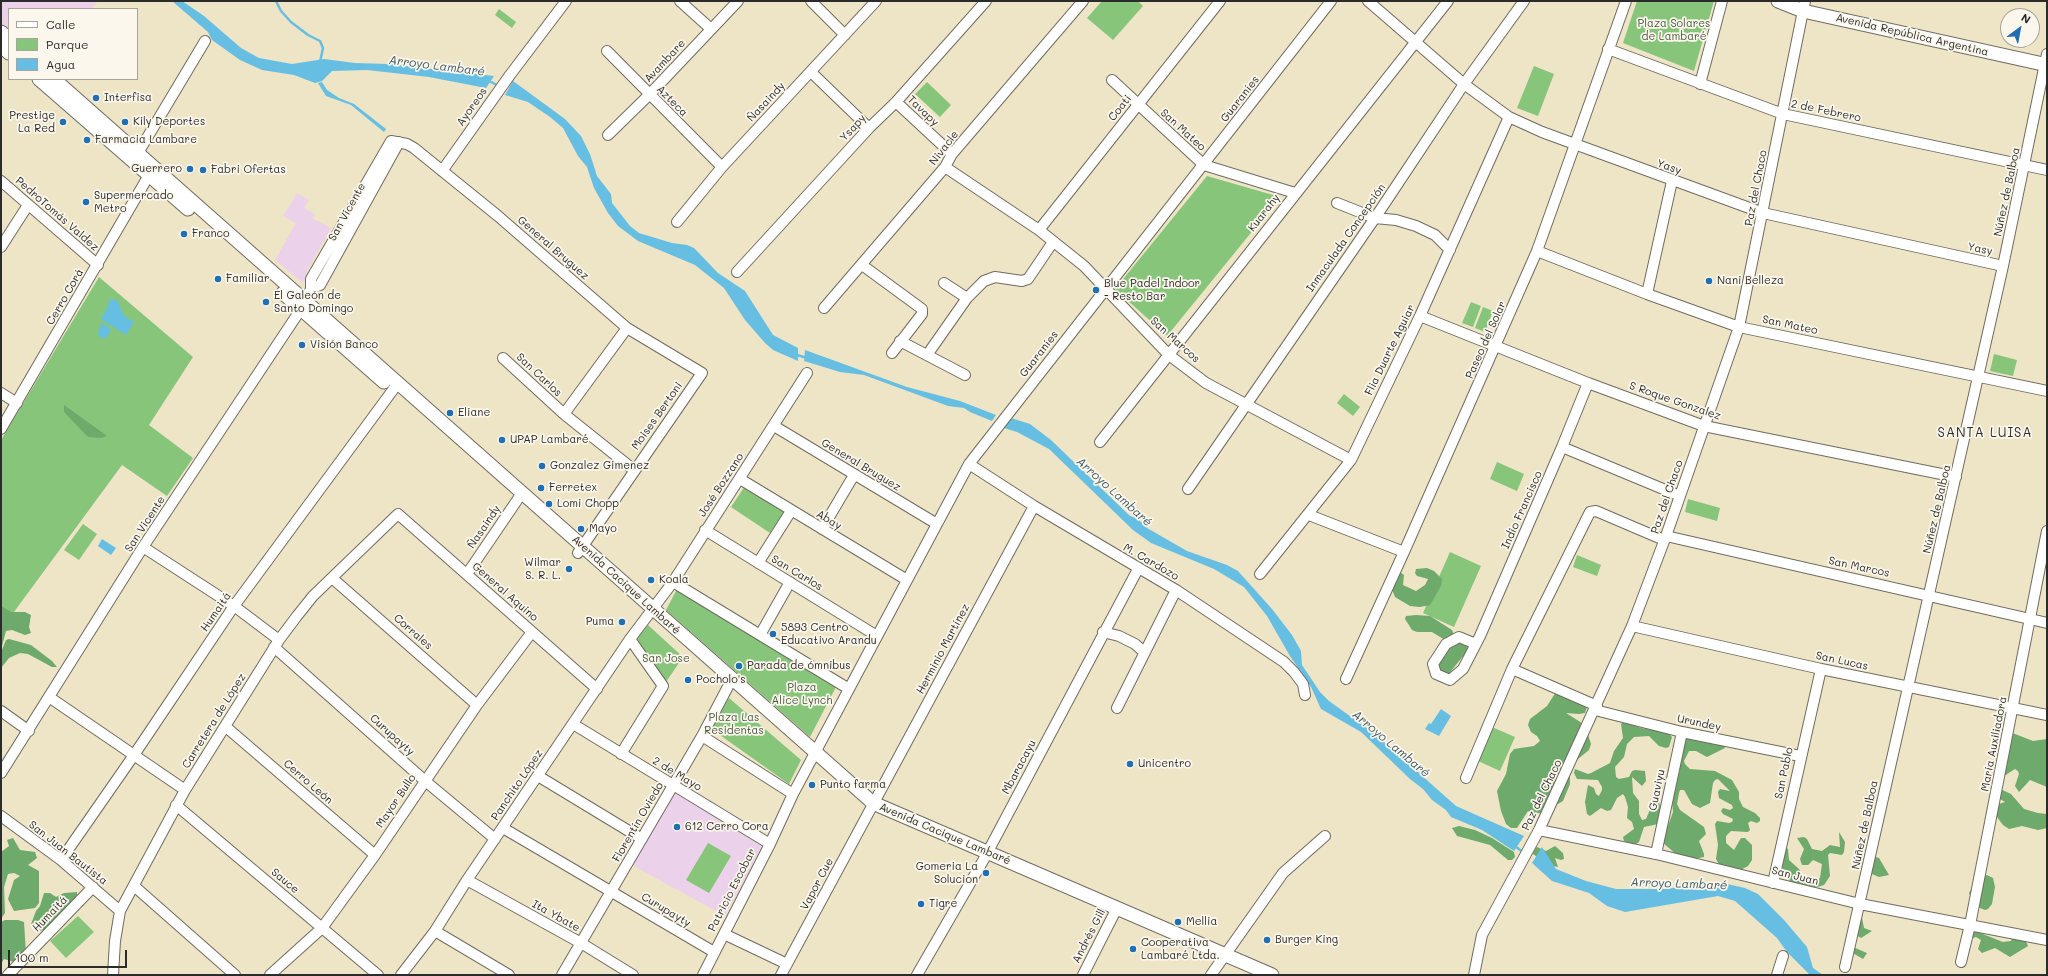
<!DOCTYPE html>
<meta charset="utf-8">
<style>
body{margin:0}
#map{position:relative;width:2048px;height:976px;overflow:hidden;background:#eee4c6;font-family:Mali,sans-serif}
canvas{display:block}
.frame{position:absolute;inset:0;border:2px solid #2b2b2b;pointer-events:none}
.legend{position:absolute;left:8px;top:8px;width:130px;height:72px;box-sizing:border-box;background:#fbf7ec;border:1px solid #a8a59f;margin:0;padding:5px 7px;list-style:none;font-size:12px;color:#2b2b2b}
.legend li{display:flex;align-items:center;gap:8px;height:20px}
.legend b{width:20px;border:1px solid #a8a59f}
.north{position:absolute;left:2000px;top:8px;width:40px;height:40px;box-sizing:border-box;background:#fbf7ec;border:1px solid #a8a59f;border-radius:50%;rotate:32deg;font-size:11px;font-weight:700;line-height:16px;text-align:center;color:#2b2b2b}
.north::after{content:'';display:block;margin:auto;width:14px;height:18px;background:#1f6fb2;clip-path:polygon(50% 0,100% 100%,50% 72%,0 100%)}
.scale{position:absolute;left:8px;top:950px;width:119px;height:18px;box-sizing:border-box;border:2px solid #2b2b2b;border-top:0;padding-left:5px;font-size:12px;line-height:14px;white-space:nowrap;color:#2b2b2b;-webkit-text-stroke:3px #fbf7ec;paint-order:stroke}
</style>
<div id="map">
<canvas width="2048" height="976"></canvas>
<div class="frame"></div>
<ul class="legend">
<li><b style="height:5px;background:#fff"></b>Calle</li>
<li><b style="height:11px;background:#87c57b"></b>Parque</li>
<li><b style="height:11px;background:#66bfe3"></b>Agua</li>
</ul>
<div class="north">N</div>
<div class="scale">100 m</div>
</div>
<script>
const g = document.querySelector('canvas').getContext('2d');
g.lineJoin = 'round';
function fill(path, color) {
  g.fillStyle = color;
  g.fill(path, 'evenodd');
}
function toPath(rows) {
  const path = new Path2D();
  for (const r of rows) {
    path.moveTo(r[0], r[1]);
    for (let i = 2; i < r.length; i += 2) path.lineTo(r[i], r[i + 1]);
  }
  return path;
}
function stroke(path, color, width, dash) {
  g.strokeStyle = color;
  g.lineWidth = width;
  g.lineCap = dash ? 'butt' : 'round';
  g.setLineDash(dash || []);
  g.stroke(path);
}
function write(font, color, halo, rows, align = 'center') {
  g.font = font + ' Mali,sans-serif';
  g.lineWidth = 3.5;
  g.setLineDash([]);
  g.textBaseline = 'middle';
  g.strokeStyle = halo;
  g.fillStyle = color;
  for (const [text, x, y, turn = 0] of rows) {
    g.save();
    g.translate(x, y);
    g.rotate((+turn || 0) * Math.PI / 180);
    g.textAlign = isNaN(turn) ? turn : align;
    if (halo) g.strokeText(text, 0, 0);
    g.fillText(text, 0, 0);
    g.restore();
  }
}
fill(toPath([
 [2,1,96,1,97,2,91,9,9,9,9,29,1,22],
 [297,193,309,200,304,208,315,214,312,218,331,228,307,271,312,275,308,281,302,282,275,260,296,223,283,216],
 [674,792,762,846,725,916,632,865]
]), '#ecd1ea');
fill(toPath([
 [1102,1,1138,1,1143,6,1113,40,1087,18],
 [1637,1,1714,1,1694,71,1623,43],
 [499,9,516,22,512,28,495,15],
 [1534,66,1554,74,1538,116,1517,108],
 [927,82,951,105,940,117,915,94],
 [1207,176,1280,197,1167,336,1115,289],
 [99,277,193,357,149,425,193,458,167,496,122,465,11,616,1,608,1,440],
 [1471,302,1481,306,1473,327,1462,323],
 [1483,307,1493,311,1485,332,1475,328],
 [1994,354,2017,360,2013,376,1990,371],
 [1344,394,1360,407,1353,416,1337,403],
 [1497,462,1524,474,1517,491,1490,479],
 [745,486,784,512,770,533,731,507],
 [1688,499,1720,508,1717,521,1685,512],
 [83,524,97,534,79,560,64,550],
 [1450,552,1481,566,1454,627,1423,613],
 [1577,555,1601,565,1597,576,1573,567],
 [677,589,837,685,810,737,666,610],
 [648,625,683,657,666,682,636,640],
 [729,698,801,760,789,784,710,728],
 [1492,727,1515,737,1500,771,1478,761],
 [708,843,731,856,709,893,686,880],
 [78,916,94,932,66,958,50,941]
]), '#87c57b');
fill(toPath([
 [64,405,107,436,101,438,88,437,64,412],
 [1427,568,1434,571,1442,579,1441,586,1430,605,1420,607,1410,606,1395,597,1391,587,1397,575,1401,573,1404,575,1403,585,1416,591,1425,585,1428,579,1417,576,1415,573,1416,569],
 [1,606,11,612,25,612,31,615,29,627,31,633,25,635,12,630,6,631,1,650],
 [1416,615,1430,616,1452,630,1455,637,1467,644,1467,651,1448,675,1434,667,1450,643,1432,632,1417,632,1412,630,1405,619,1406,616],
 [9,639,31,645,52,661,57,667,52,667,28,654,20,653,9,658,1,668,1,652,6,640],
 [1566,687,1585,696,1588,703,1585,713,1579,714,1566,713,1585,725,1591,744,1589,750,1578,759,1570,772,1570,784,1563,801,1558,804,1551,804,1540,813,1534,814,1528,811,1517,828,1511,828,1506,824,1501,811,1497,791,1506,774,1510,754,1514,749,1534,746,1540,741,1537,736,1531,732,1528,725,1530,719,1547,706,1558,689],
 [1624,722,1641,728,1668,733,1672,737,1669,747,1666,748,1659,746,1649,736,1634,737,1627,744,1624,757,1615,767,1616,777,1619,779,1629,777,1632,771,1635,770,1645,771,1646,781,1642,786,1632,777,1633,793,1639,801,1639,814,1642,820,1646,819,1649,812,1652,798,1655,796,1658,797,1661,811,1658,824,1644,827,1639,842,1633,846,1624,841,1623,837,1634,829,1632,822,1627,818,1628,807,1625,797,1623,794,1617,798,1611,810,1607,811,1601,808,1590,816,1587,814,1585,802,1588,785,1594,788,1596,794,1599,796,1602,790,1602,787,1598,780,1577,779,1574,773,1575,769,1588,774,1591,773,1610,763,1614,751,1623,738,1621,724],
 [2010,732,2033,741,2047,739,2047,787,2030,780,2019,792,2015,786,2019,774,2018,771,2015,769,2004,776,2003,749,1999,740,2003,735],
 [1685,736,1722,743,1725,748,1707,757,1696,751,1689,751,1684,761,1685,764,1690,769,1715,771,1732,780,1739,792,1739,799,1743,807,1755,813,1760,818,1760,821,1757,823,1751,821,1748,823,1750,830,1748,832,1731,831,1726,836,1726,843,1734,850,1741,838,1745,838,1752,845,1752,860,1748,866,1739,871,1720,866,1716,859,1718,845,1715,824,1717,821,1729,823,1732,822,1733,819,1723,814,1721,811,1723,808,1730,810,1733,808,1732,805,1719,798,1718,792,1720,789,1730,791,1718,779,1715,780,1713,783,1710,803,1700,808,1692,804,1684,790,1680,790,1679,793,1677,804,1680,810,1704,827,1706,834,1699,841,1704,854,1704,857,1694,859,1677,855,1662,842,1673,812,1671,786,1680,771,1677,761,1681,751,1685,746],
 [1998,788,2011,794,2024,809,2038,813,2047,814,2047,828,2038,830,2022,826,2009,829,2003,825,1997,817,1995,809,1999,804,2005,802,1997,797],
 [1459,826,1475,830,1492,838,1514,852,1515,857,1512,860,1508,860,1490,845,1457,836,1452,828],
 [1839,832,1845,842,1844,852,1842,855,1830,853,1828,855,1830,876,1824,885,1811,889,1791,882,1785,876,1779,857,1783,844,1788,849,1789,860,1799,869,1804,879,1815,881,1820,878,1822,864,1813,860,1808,865,1802,865,1800,859,1804,849,1797,838,1804,837,1807,839,1812,849,1822,851,1830,845,1840,847],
 [13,838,20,850,35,852,37,858,28,865,39,871,39,903,35,908,14,911,8,899,14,880,20,876,14,873,8,874,4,887,5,913,1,919,1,852,9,846,7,840],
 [1555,846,1563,853,1564,859,1561,860,1555,858,1558,867,1549,865,1533,854,1532,851,1537,847,1546,851],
 [1872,856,1879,858,1889,875,1879,877,1872,874,1870,871],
 [1987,875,1993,878,1995,887,1992,904,1988,909,1985,910,1975,906,1969,893,1975,882],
 [77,892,77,899,71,910,59,915,49,931,34,930,31,924,36,911,40,906,44,893,50,893,56,897,64,893],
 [1859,915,1862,918,1864,928,1872,931,1861,938,1853,933],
 [5,920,18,920,24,922,26,954,17,963,4,959,1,964,1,922],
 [1975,931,2003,942,2011,941,2012,938,2025,939,2028,946,2010,957,1995,948,1982,953,1978,949,1981,940,1976,937,1970,939,1969,932],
 [1853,947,1867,953,1863,959,1851,952]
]), '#6daa6b');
fill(toPath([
 [172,1,182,1,204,16,241,48,259,58,292,64,324,59,355,63,388,64,494,76,486,88,429,77,367,70,332,71,322,81,315,83,294,75,262,70,240,60,212,40,208,32],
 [513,81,565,119,581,136,590,154,597,176,611,194,612,203,630,226,639,233,672,243,687,245,694,248,718,273,745,291,773,335,798,348,798,361,773,350,765,343,745,320,724,288,695,265,638,241,618,226,608,213,594,188,587,167,578,156,563,128,550,117,528,102,505,95],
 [322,82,327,90,339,98,354,104,386,129,384,132,351,105,326,96,318,83],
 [110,299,117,300,124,316,134,322,126,335,101,319,108,306],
 [103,323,111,330,105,339,98,336,100,326],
 [805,350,907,387,960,401,996,415,992,421,970,412,964,408,948,406,864,375,840,372,804,361],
 [1011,418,1030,424,1051,440,1130,516,1137,518,1147,528,1187,551,1227,565,1238,571,1272,609,1292,635,1301,651,1302,665,1320,692,1329,701,1375,734,1456,806,1524,836,1514,851,1482,830,1451,817,1446,810,1432,800,1423,789,1410,779,1361,732,1321,709,1311,687,1290,656,1267,616,1244,587,1214,569,1151,543,1133,530,1049,449,1017,432,1004,428],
 [102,539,116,548,111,555,98,546],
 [1441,709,1451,716,1439,736,1425,729,1429,723,1431,724],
 [1542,847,1556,869,1586,881,1616,889,1665,889,1718,882,1745,888,1758,894,1784,920,1807,947,1813,968,1823,975,1810,975,1787,952,1777,938,1735,901,1718,896,1625,912,1607,906,1589,893,1552,881,1532,863]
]), '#66bfe3');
stroke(toPath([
 [276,1,281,11,291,22,308,35,320,41,323,48,320,62],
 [487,80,499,86],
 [316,281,327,263],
 [797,355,807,358],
 [1515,846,1524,853]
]), '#66bfe3', 2.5);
const minor = toPath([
 [680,1,711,29],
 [811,1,845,35],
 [1368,1,1464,84,1509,117,1542,132,1763,213,2003,266],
 [1608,49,1783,114,2047,170],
 [607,51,722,167],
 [811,72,869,128],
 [1112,80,1204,165,1295,193],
 [1700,84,1722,1],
 [896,102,952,154],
 [608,135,649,95,738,1],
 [135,158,205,41],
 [945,167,1039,230,1084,266,1169,355,1206,383,1351,460],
 [442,171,510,75,566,1],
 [1,181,98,265],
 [1337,203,1375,218,1396,220,1416,226,1435,235,1450,250],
 [677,222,722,167,876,1],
 [1039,230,1220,1],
 [1,247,28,205],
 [1537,251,1647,294,1739,327,2047,391],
 [862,265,922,309,922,314,892,353],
 [737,272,869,128,896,102,986,1],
 [944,283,967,298],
 [311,289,320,285,399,142],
 [1647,294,1672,181],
 [824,308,945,167,952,154,1083,1],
 [1420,316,1588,383,1704,426,1956,477],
 [900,341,965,375],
 [927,355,967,298,984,281,995,277,1022,281,1028,279,1053,242],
 [503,358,564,414,634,470],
 [1,393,17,403],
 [564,414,627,328],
 [774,426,937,524],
 [1,429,152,170],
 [1100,442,1448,1],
 [1562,447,1680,496],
 [969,464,1034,506,1176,590,1284,662,1294,672,1303,684,1305,695],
 [740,479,907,580],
 [1188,489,1375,218,1464,84,1524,1],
 [1309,515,1404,552],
 [822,529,854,475],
 [705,530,877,636],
 [1666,536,2047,623],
 [143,547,234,606,279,640],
 [758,563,791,511],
 [467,574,522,493],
 [1260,574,1351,460,1420,316,1509,117],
 [332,578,477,705],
 [673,582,849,689],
 [1632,626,1821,669,2047,715],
 [1103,632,1119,636,1135,644,1144,652],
 [760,635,790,582],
 [1476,644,1459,637,1446,644,1433,664,1436,674,1450,680,1463,669,1480,636,1562,447,1588,383],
 [274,647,424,780,495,839],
 [1512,669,1597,706],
 [1346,679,1404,552,1537,251,1626,1],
 [49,697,185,790],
 [1117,708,1176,590],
 [1595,710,1682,732,1800,756],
 [1,711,29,731],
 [573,724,770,844],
 [226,727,375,855],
 [702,736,793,794],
 [621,754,663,686,630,639],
 [1,773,143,547,301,309,311,289,311,279,391,141,407,144,414,148,498,216,627,328,702,373,578,553],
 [538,776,642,839],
 [1466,778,1512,669,1590,512,1596,511,1664,540],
 [176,805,378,975],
 [1,816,61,860,120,911],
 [503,828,714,952],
 [1539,830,1656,854,1860,904,2047,940],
 [1656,854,1682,732],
 [61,860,134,755,234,606,398,383],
 [467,880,581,943,633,975],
 [1773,883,1821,669],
 [134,886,235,975],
 [435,931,509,975],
 [724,934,787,964],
 [1961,962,1970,925,2047,531],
 [1845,967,2003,266,2047,54],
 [8,975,93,887],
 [113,975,115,941,120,911,185,790,279,640,297,616,313,596,398,514,597,689],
 [270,975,322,928,375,855,477,705,532,632],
 [401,975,435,931,467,880,630,639,673,582,807,373],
 [562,975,702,736,732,679],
 [703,975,770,844,793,794,969,464,1331,1],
 [781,975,1034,506],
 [917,975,984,859,1138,569],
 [1083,975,1117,908],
 [1211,975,1283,873,1325,836],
 [1474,975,1482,935,1539,830,1632,626,1666,536,1739,327,1805,1],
 [1777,975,1783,956]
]);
const major = toPath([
 [1778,1,1803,11,2047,65],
 [1,32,9,39],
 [1,46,9,53],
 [39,79,188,209],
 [54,79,873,803,1272,975],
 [283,293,384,382]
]);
stroke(minor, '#6f6c61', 12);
stroke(major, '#6f6c61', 15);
stroke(minor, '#fff', 10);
stroke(major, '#fff', 13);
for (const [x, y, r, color] of [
 [96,98,4,"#1f6fb2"],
 [63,122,4,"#1f6fb2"],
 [125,122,4,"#1f6fb2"],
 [87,140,4,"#1f6fb2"],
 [190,169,4,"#1f6fb2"],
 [203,170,4,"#1f6fb2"],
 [86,202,4,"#1f6fb2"],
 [184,234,4,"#1f6fb2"],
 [218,279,4,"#1f6fb2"],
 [1709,281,4,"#1f6fb2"],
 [1096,290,4,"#1f6fb2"],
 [266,302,4,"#1f6fb2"],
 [302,345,4,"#1f6fb2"],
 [450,413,4,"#1f6fb2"],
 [502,440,4,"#1f6fb2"],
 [542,466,4,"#1f6fb2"],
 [541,488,4,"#1f6fb2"],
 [549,504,4,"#1f6fb2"],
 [581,529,4,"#1f6fb2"],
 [569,569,4,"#1f6fb2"],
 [651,580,4,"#1f6fb2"],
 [622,622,4,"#1f6fb2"],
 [773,634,4,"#1f6fb2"],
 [739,666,4,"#1f6fb2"],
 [688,680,4,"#1f6fb2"],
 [1130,764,4,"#1f6fb2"],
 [812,785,4,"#1f6fb2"],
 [677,827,4,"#1f6fb2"],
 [986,873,4,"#1f6fb2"],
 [921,904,4,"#1f6fb2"],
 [1178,922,4,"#1f6fb2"],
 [1267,940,4,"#1f6fb2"],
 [1133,949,4,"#1f6fb2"]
]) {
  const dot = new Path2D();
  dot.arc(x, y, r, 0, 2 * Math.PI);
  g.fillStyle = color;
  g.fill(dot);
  stroke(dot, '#fbf7ec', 1.5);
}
write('11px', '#475943', '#fbf7ec', [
 ["Plaza Solares",1674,24],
 ["de Lambaré",1674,37],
 ["San Jose",666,659],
 ["Plaza",802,688],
 ["Alice Lynch",802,701],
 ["Plaza Las",734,718],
 ["Residentas",734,731]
]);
write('11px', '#2b2b2b', '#fbf7ec', [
 ["Avenida República Argentina",1912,35,13],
 ["Avambare",665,61,-47],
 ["Guaraníes",1240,99,-52],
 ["Azteca",672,101,45],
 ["Ñasaindy",766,102,-47],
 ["Ayoreos",472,107,-55],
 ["Coati",1120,108,-52],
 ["Tavapy",923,111,44],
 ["2 de Febrero",1826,111,12],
 ["Ysapy",853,128,-47],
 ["San Mateo",1183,130,42],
 ["Nivacle",944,148,-53],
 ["Yasy",1669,167,20],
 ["Paz del Chaco",1756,188,-79],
 ["Núñez de Balboa",2007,192,-78],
 ["San Vicente",347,212,-61],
 ["Kuarahy",1264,213,-52],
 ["PedroTomás Valdez",57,214,41],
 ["Inmaculada Concepción",1346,238,-55],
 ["General Bruguez",553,248,41],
 ["Yasy",1980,249,12],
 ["Cerro Corá",65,297,-60],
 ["San Mateo",1790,325,12],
 ["San Marcos",1175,340,42],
 ["Paseo del Solar",1486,340,-66],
 ["Flia Duarte Aguiar",1390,350,-64],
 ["Guaraníes",1039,354,-52],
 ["San Carlos",539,375,43],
 ["S Roque Gonzalez",1675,401,19],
 ["Moises Bertoni",657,416,-55],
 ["General Bruguez",861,465,31],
 ["José Bozzano",721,485,-57],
 ["Paz del Chaco",1667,497,-71],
 ["Núñez de Balboa",1937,509,-77],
 ["Indio Francisco",1522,510,-66],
 ["Abay",829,520,31],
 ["San Vicente",145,524,-57],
 ["Ñasaindy",484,527,-56],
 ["M. Cardozo",1151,562,30],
 ["San Marcos",1859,567,12],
 ["San Carlos",797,573,31],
 ["Avenida Cacique Lambaré",626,585,42],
 ["General Aquino",505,592,41],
 ["Humaitá",216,612,-56],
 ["Corrales",413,632,41],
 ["Herminio Martínez",943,649,-62],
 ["San Lucas",1842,661,12],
 ["Carretera de López",214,721,-58],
 ["Urundey",1699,723,12],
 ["Curupayty",392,735,42],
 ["María Auxiliadora",1994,744,-79],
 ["Mbaracayu",1019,767,-62],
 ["San Pablo",1784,773,-78],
 ["2 de Mayo",677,774,31],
 ["Cerro León",308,782,41],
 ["Panchito López",517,785,-56],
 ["Guaviyu",1657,790,-78],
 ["Paz del Chaco",1542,795,-64],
 ["Mayor Bullo",396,801,-56],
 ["Florentín Oviedo",638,822,-60],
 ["Núñez de Balboa",1865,825,-78],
 ["Avenida Cacique Lambaré",945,834,23],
 ["San Juan Bautista",68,853,38],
 ["San Juan",1795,876,14],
 ["Sauce",285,881,40],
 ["Vapor Cue",817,884,-62],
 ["Patricio Escobar",732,890,-63],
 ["Curupayty",666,910,31],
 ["Humaitá",50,914,-46],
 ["Ita Ybate",556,916,29],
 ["Andrés Gill",1089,936,-63]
]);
write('11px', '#2b2b2b', '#fbf7ec', [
 ["Interfisa",104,98],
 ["Prestige",55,116,"right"],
 ["La Red",55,129,"right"],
 ["Kily Deportes",133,122],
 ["Farmacia Lambare",95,140],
 ["Guerrero",182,169,"right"],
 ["Fabri Ofertas",211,170],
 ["Supermercado",94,196],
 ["Metro",94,209],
 ["Franco",192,234],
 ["Familiar",226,279],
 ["Nani Belleza",1717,281],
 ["Blue Padel Indoor",1104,284],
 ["- Resto Bar",1104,297],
 ["El Galeón de",274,296],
 ["Santo Domingo",274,309],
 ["Visión Banco",310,345],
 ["Eliane",458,413],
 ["UPAP Lambaré",510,440],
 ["Gonzalez Gimenez",550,466],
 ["Ferretex",549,488],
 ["Lomi Chopp",557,504],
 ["Mayo",589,529],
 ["Wilmar",561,563,"right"],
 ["S. R. L.",561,576,"right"],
 ["Koala",659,580],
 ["Puma",614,622,"right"],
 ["5893 Centro",781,628],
 ["Educativo Arandu",781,641],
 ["Parada de ómnibus",747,666],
 ["Pocholo's",696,680],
 ["Unicentro",1138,764],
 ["Punto farma",820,785],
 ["612 Cerro Cora",685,827],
 ["Gomeria La",978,867,"right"],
 ["Solucion",978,880,"right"],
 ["Tigre",929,904],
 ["Mellia",1186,922],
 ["Burger King",1275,940],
 ["Cooperativa",1141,943],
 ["Lambaré Ltda.",1141,956]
], 'left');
write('italic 12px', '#3d5762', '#fbf7ec', [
 ["Arroyo Lambaré",437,66,7],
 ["Arroyo Lambaré",1114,492,42],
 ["Arroyo Lambaré",1391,744,40],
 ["Arroyo Lambaré",1679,884,2]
]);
g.letterSpacing = '1px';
write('13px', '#2b2b2b', '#fbf7ec', [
 ["SANTA LUISA",1985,433]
]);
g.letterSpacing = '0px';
</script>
